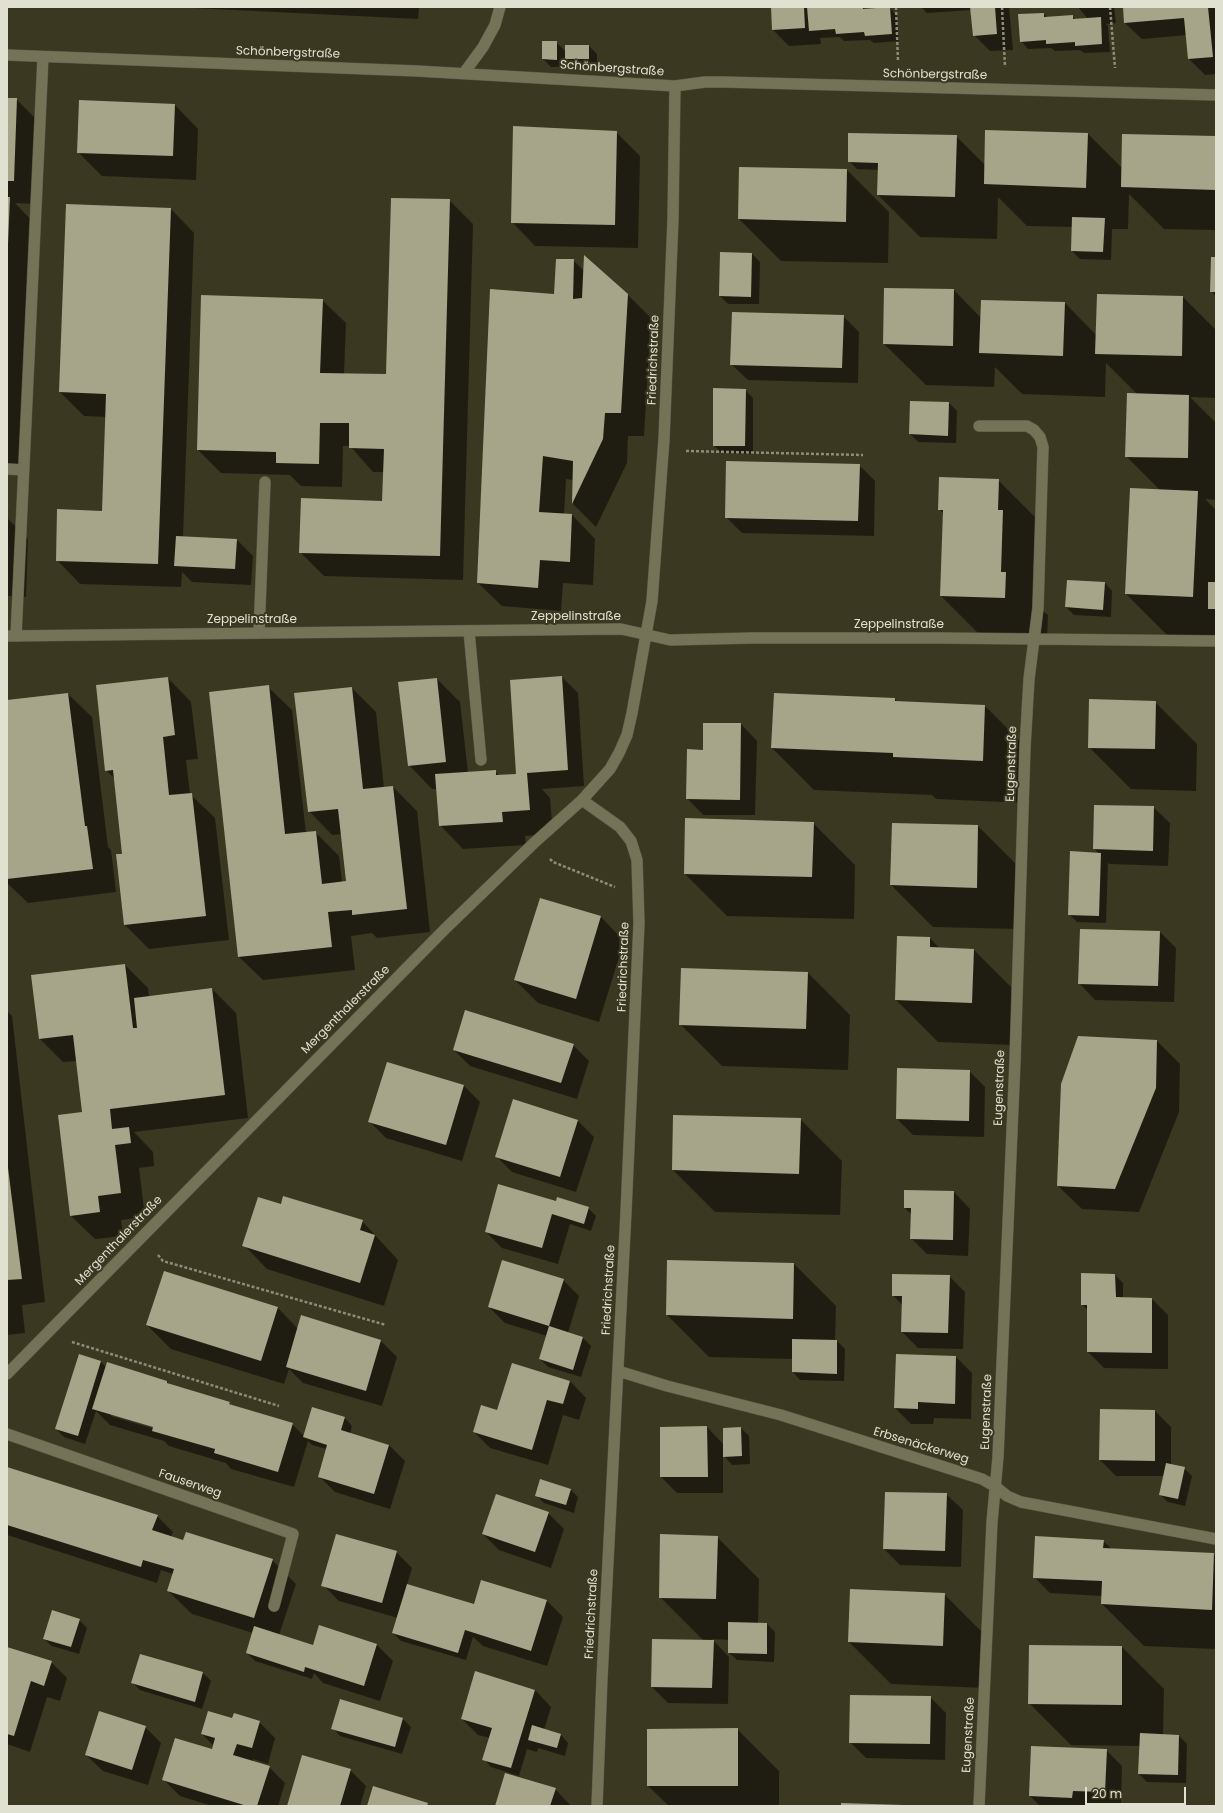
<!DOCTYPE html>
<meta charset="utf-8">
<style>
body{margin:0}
#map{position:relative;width:1223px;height:1813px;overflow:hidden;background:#3a3820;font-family:Poppins,sans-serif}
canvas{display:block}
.frame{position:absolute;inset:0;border:8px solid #e1e1d2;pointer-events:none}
.scale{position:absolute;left:1085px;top:1787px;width:101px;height:18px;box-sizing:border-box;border:2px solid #e1e1d2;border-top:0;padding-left:5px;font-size:12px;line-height:14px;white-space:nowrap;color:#e1e1d2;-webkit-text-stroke:3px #3a3820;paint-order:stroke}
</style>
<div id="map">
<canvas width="1223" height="1813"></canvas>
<div class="frame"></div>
<div class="scale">20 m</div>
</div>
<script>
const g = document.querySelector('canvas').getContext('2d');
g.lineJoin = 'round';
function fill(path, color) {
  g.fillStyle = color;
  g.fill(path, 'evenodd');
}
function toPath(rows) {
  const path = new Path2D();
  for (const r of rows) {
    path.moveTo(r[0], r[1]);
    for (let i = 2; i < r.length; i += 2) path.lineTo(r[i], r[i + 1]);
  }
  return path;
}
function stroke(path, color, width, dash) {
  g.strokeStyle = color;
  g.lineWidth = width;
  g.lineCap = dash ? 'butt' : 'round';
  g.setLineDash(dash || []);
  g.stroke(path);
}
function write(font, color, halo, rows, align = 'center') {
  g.font = font + ' Poppins,sans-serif';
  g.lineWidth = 4;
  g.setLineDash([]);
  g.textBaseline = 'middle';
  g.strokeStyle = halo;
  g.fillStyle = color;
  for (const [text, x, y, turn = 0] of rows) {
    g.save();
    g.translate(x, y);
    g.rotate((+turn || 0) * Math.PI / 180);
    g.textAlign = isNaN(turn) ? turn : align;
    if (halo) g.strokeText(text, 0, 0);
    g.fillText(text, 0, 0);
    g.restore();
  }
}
fill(toPath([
 [172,7,419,7,418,19],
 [772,7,863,7,866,10,890,8,897,16,899,41,874,43,870,40,844,41,840,37,820,38,821,44,789,46,773,30],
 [921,7,1009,7,1013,50,990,51,974,35,972,10,927,13],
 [1078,7,1114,7,1116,23,1106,24,1108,26,1110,52,1084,53,1080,50,1055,51,1051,48,1028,49,1021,41,1044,14,1048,18,1072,16,1076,20,1088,19],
 [1124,7,1216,7,1216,74,1205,75,1189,59,1187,35,1142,39,1125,23],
 [543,42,556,42,566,52,589,46,597,54,597,66,574,66,564,57,564,67,551,67,543,59],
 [7,99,16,99,40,123,37,204,15,203,33,222,24,468,7,467],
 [175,105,198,129,196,180,102,176,78,152],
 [616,132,640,156,638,248,535,246,512,222],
 [1088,134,1122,168,1216,137,1216,230,1164,229,1129,194,1128,229,1112,229,1111,260,1080,259,1072,251,1073,227,1027,226,998,197,997,239,920,237,878,195,879,170,857,169,849,161,956,136,985,165],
 [847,170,889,212,888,263,781,261,739,219],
 [449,200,473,224,463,580,324,576,300,552,383,502,384,472,373,472,350,446,343,446,342,487,301,486,290,475,221,473,198,450,322,300,346,323,344,374,387,375],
 [67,205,171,209,194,233,183,537,237,540,253,556,251,585,192,582,182,572,181,587,80,584,57,560,103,512,106,417,84,416,60,392],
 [721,253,752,254,760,262,759,304,728,304,720,296],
 [1216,258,1216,296,1211,291],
 [573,260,585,272,627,294,651,318,644,436,628,436,627,463,596,527,573,504,573,480,566,479,564,515,572,515,595,539,593,585,563,583,561,611,502,606,478,583,555,295],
 [954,290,981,318,1065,303,1097,336,1183,297,1216,330,1216,398,1190,397,1216,423,1216,500,1205,499,1216,510,1216,637,1168,636,1126,594,1160,490,1126,456,1137,394,1106,363,1105,397,1022,394,995,367,994,387,926,385,884,344],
 [843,316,859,332,858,383,748,380,731,364],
 [745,390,753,398,753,454,722,453,714,446],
 [949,403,957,411,956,443,918,442,910,434],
 [859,465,875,481,874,536,742,533,726,517],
 [998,480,1040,522,1042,610,1048,615,1047,640,983,638,941,596,944,514,939,509],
 [7,518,28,539,26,597,7,596],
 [1105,583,1112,591,1111,617,1074,615,1066,607],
 [562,677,578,693,584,786,542,789,550,798,553,834,525,836,526,845,463,849,440,825,437,789,432,789,409,765,437,679,460,702,468,773,495,771,500,776,517,774],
 [168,678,191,702,198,759,186,760,190,794,215,818,229,940,149,949,125,925,117,855,123,854,115,779,106,770],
 [268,687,292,710,306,833,315,832,339,856,342,882,347,882,342,834,332,835,309,811,352,688,376,712,384,788,393,787,417,811,430,932,377,938,372,933,351,936,355,970,263,980,239,957],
 [68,694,92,717,108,847,111,850,116,892,28,903,7,883,7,701],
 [895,699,899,703,985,706,1027,748,1025,803,936,799,932,795,814,790,772,748],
 [1155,702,1197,744,1196,791,1131,789,1089,747],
 [741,724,757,741,755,815,703,815,687,798,704,751],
 [1153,807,1170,823,1168,866,1110,864,1108,863,1106,923,1077,922,1069,914,1099,854,1094,848],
 [813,823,855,865,854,919,727,916,685,874],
 [893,824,978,826,1020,868,1018,929,933,927,891,885],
 [540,899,601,917,624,941,599,1022,538,1003,515,980],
 [1160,932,1176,948,1174,1002,1095,1000,1079,983],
 [930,938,940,949,974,950,1016,992,1014,1045,938,1042,896,1000],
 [125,965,148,988,149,997,212,989,236,1013,248,1118,134,1132,153,1152,154,1166,139,1168,145,1217,121,1220,123,1236,95,1239,71,1216,83,1113,77,1061,63,1062,40,1039],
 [808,973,850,1015,848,1070,722,1066,680,1024],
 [7,1011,12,1016,45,1302,22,1305,25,1333,7,1335],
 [1157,1041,1180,1064,1179,1112,1139,1212,1082,1209,1058,1186],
 [573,1045,589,1061,577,1099,470,1066,454,1050],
 [969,1071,985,1087,984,1137,913,1135,897,1119],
 [464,1086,480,1102,462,1161,386,1138,370,1122],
 [800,1119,842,1161,840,1215,715,1212,673,1170],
 [578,1121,594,1137,576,1192,512,1172,496,1156],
 [954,1192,970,1209,968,1256,927,1254,911,1238,911,1214,905,1208],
 [556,1202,588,1208,596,1216,591,1231,570,1224,558,1264,502,1248,486,1232],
 [282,1205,362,1221,398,1260,384,1306,267,1269,244,1245],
 [794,1264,836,1306,835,1341,837,1341,845,1349,844,1381,800,1380,793,1372,793,1359,709,1357,667,1315],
 [1115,1275,1123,1283,1123,1298,1152,1299,1168,1315,1168,1369,1104,1368,1088,1352,1088,1311,1082,1304],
 [949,1276,965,1292,963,1349,918,1348,902,1332,902,1305,893,1295],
 [563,1280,579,1296,568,1333,583,1338,591,1346,581,1377,548,1367,540,1359,547,1336,505,1323,489,1307],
 [278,1308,298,1329,302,1317,381,1341,397,1357,382,1406,303,1383,289,1369,284,1384,171,1349,147,1325],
 [80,1355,101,1362,106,1367,167,1381,170,1385,292,1424,304,1436,345,1418,352,1426,350,1434,389,1445,405,1461,390,1509,335,1492,319,1476,327,1449,312,1445,308,1441,294,1487,231,1469,226,1463,169,1446,164,1441,110,1425,96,1411,85,1444,64,1437,56,1429],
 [111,1414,158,1428,158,1430,111,1416],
 [956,1357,972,1373,971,1419,934,1418,933,1424,911,1424,895,1408],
 [570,1381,586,1398,579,1420,563,1415,548,1465,490,1448,474,1432,498,1411],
 [1101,1410,1155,1411,1171,1427,1171,1465,1184,1468,1192,1476,1185,1506,1168,1502,1160,1495,1164,1476,1116,1476,1100,1460],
 [707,1427,724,1445,741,1428,749,1436,750,1464,732,1465,723,1455,723,1493,677,1493,661,1477],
 [7,1468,157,1516,173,1532,171,1537,272,1560,296,1584,279,1635,313,1646,377,1645,393,1661,380,1701,323,1683,314,1673,312,1679,255,1661,247,1653,253,1633,192,1614,168,1591,173,1574,161,1570,157,1583,7,1535],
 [571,1490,578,1497,574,1513,544,1503,536,1495],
 [946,1494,963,1510,961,1567,900,1565,884,1549],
 [548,1513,564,1529,551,1568,499,1550,483,1534],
 [717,1537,759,1579,758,1624,767,1624,775,1632,774,1662,737,1660,729,1653,729,1640,712,1639,729,1657,728,1704,668,1703,652,1687,704,1641,660,1597],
 [1103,1541,1112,1549,1214,1554,1216,1557,1216,1649,1144,1646,1102,1604,1102,1596,1050,1593,1034,1577],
 [396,1552,412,1568,407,1585,474,1605,482,1581,547,1601,563,1617,547,1666,483,1646,473,1637,466,1660,401,1641,393,1633,398,1618,339,1601,323,1585],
 [944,1594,986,1636,984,1688,891,1684,849,1642],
 [79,1620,87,1628,79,1654,52,1646,44,1639],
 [1122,1647,1164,1689,1163,1735,1179,1736,1187,1744,1186,1783,1147,1782,1139,1774,1141,1746,1071,1745,1029,1703],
 [7,1648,51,1662,67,1678,60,1701,47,1697,30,1752,7,1744],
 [140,1655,203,1673,211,1681,202,1709,140,1690,133,1683],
 [535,1690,551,1707,544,1730,561,1735,568,1743,565,1756,538,1748,537,1752,527,1749,519,1776,491,1767,484,1759,490,1738,478,1735,462,1719],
 [930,1697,946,1713,945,1760,866,1758,850,1742],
 [340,1701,403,1719,411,1727,402,1754,340,1736,333,1728],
 [259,1722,275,1738,268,1764,253,1759,252,1762,269,1767,285,1783,278,1806,212,1806,180,1796,164,1780,213,1751,214,1746,202,1734],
 [145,1727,161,1743,148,1785,103,1771,86,1755],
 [737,1729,779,1771,779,1806,669,1806,648,1786],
 [1106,1750,1122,1766,1121,1806,1040,1806,1030,1796],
 [350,1770,366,1786,360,1806,288,1806],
 [555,1789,571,1806,496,1806]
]), '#0007');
fill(toPath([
 [771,7,804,7,805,28,772,30],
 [807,7,863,7,863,9,890,7,892,34,865,36,864,32,836,34,835,29,809,31],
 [970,7,995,7,997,34,973,36],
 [1123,7,1208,7,1213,57,1188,59,1184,18,1124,23],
 [1044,13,1044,17,1073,15,1073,19,1101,17,1102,44,1075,46,1075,42,1046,44,1046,40,1020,42,1018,14],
 [542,41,557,41,557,60,542,59],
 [565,45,589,45,589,59,565,59],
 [7,98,17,98,14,181,7,181],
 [79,100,175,104,173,156,77,153],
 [513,126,617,131,615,225,511,223],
 [985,130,1088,133,1086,188,984,184],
 [848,133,957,135,955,197,877,195,878,163,848,162],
 [1122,134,1216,136,1216,190,1121,187],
 [739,167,847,169,846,222,738,219],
 [7,197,10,197,8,244,7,244],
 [391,198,450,199,440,556,299,553,301,498,382,501,384,449,349,448,349,423,320,423,319,464,276,463,276,452,197,450,201,295,323,299,320,373,386,374],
 [66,204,171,208,158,564,56,561,57,509,102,511,106,394,59,392],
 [1072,217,1105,218,1103,252,1071,251],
 [720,252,752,253,751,297,719,296],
 [584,255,628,294,621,413,605,413,603,439,572,504,573,461,543,456,539,512,572,514,570,562,540,560,538,588,477,583,490,289,554,294,556,259,574,259,573,299,582,298],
 [1211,257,1216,257,1216,292,1210,292],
 [884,288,954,289,953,346,883,344],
 [1097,294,1183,296,1182,356,1095,354],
 [981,300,1065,302,1063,356,979,353],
 [732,312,844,315,842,368,730,365],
 [713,388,746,389,745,446,713,446],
 [1127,393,1189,395,1188,458,1125,457],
 [910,401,949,402,948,436,909,434],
 [726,461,860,464,858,521,725,518],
 [939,477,999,479,998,510,1003,510,1001,572,1006,572,1005,598,940,596,943,510,938,510],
 [1130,488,1198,491,1193,597,1125,594],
 [176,536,237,539,235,569,174,566],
 [1067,580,1105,582,1103,610,1065,607],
 [1208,582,1216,582,1216,609,1208,609],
 [562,676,568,770,527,773,530,810,502,812,503,822,439,826,435,774,496,770,496,775,516,774,510,680],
 [168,677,175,735,163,737,169,795,192,793,206,916,124,925,116,854,122,854,113,770,105,771,96,685],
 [437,678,446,762,408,766,398,682],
 [269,685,285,834,316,831,322,884,346,881,338,809,308,812,294,693,352,687,363,789,393,786,407,909,352,915,352,910,328,912,332,947,238,957,209,692],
 [68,693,85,826,87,826,93,869,7,879,7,700],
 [774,693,895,698,895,701,985,705,983,761,893,757,893,753,771,748],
 [1089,699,1156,701,1155,749,1088,748],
 [703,723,741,723,740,800,686,799,687,749,703,750],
 [1094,805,1154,806,1153,851,1093,849],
 [685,818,814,822,812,877,684,874],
 [892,823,978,825,977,888,890,885],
 [1070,851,1101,853,1099,916,1068,915],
 [540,898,601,916,576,999,514,980],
 [1080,929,1160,931,1158,986,1078,984],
 [897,936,930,937,930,947,974,949,972,1003,895,1000],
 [125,964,133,1028,137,1028,134,998,212,988,225,1095,110,1109,112,1129,129,1127,131,1143,115,1145,121,1193,98,1196,100,1212,70,1216,58,1115,82,1112,73,1035,39,1039,31,975],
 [681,968,808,972,806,1029,679,1025],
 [465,1010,574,1044,561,1083,453,1050],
 [1078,1036,1157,1040,1156,1088,1115,1189,1057,1186,1061,1084],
 [387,1062,464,1085,446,1145,368,1122],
 [897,1068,970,1070,969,1121,896,1119],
 [513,1099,578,1120,560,1177,495,1157],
 [673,1115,801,1118,799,1174,672,1170],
 [7,1160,22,1279,7,1280],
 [498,1184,556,1201,557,1197,589,1207,584,1224,552,1214,542,1248,485,1232],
 [904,1190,954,1191,953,1240,910,1239,911,1208,904,1208],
 [283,1196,363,1220,360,1230,375,1235,360,1283,242,1246,258,1197,281,1204],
 [502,1260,564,1279,549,1326,488,1307],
 [667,1260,794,1263,793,1319,666,1315],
 [164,1271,278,1307,261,1361,146,1325],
 [1081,1273,1115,1274,1116,1297,1152,1298,1152,1353,1087,1352,1087,1305,1081,1305],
 [892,1274,950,1275,948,1333,901,1332,902,1296,892,1296],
 [301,1315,381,1340,366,1391,286,1367],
 [549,1326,583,1337,573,1370,539,1359],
 [792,1339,837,1340,837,1374,792,1372],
 [79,1354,101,1361,78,1436,55,1429],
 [896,1354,956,1356,955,1404,918,1402,918,1409,894,1408],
 [107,1362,167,1381,167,1383,230,1402,229,1404,293,1423,278,1472,214,1453,215,1449,152,1431,153,1427,92,1409],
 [512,1363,570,1381,563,1404,547,1400,532,1450,473,1432,481,1405,497,1410],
 [312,1407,345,1417,341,1430,389,1445,374,1494,318,1477,327,1445,303,1437],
 [1100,1409,1155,1410,1155,1461,1099,1460],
 [707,1426,708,1477,660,1477,660,1427],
 [741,1427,742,1456,723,1457,723,1428],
 [1166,1463,1185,1467,1178,1499,1159,1495],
 [7,1467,158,1515,152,1530,183,1540,186,1532,273,1559,254,1618,167,1591,174,1569,143,1560,141,1567,7,1525],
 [540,1479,571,1489,566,1505,535,1496],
 [885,1492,947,1493,945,1551,883,1549],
 [496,1494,549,1512,535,1552,482,1534],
 [336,1534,397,1551,382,1603,321,1586],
 [660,1534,718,1536,716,1599,659,1598],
 [1035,1536,1104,1540,1103,1548,1214,1553,1212,1610,1101,1604,1102,1581,1033,1578],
 [481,1580,547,1600,531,1651,465,1630,458,1653,392,1633,407,1584,474,1604],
 [850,1589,945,1593,943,1646,848,1642],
 [52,1610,80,1619,71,1647,43,1639],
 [728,1622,767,1623,767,1654,728,1653],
 [319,1625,377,1644,364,1686,305,1667,304,1672,246,1653,254,1626,313,1645],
 [652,1639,714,1640,712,1688,651,1687],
 [1029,1645,1122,1646,1122,1705,1028,1704],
 [7,1647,52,1661,44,1686,31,1681,14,1736,7,1734],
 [140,1654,203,1672,195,1702,131,1683],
 [475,1671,535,1690,511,1768,482,1760,492,1728,461,1719],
 [850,1695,931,1696,930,1744,849,1743],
 [340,1699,403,1718,395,1747,331,1729],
 [99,1711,146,1726,132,1770,85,1755],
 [208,1711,232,1718,234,1713,260,1721,252,1748,237,1744,233,1755,270,1766,257,1806,247,1806,162,1780,175,1738,212,1749,215,1738,201,1734],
 [532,1725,561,1734,557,1748,528,1740],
 [738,1728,738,1786,647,1786,647,1729],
 [1140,1733,1179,1735,1178,1775,1138,1774],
 [1031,1746,1107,1749,1105,1792,1073,1791,1072,1798,1029,1796],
 [302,1755,351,1769,340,1806,287,1806],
 [505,1773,556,1788,550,1806,495,1806],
 [373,1786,428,1803,427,1806,367,1806],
 [841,1803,904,1805,904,1806,841,1806]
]), '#a6a589');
const service = toPath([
 [7,469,24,470],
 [469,631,481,760],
 [259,633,265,482],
 [16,636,43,57]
]);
const minor = toPath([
 [7,55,417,71,675,86,705,82,723,82,1216,95],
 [464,73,483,47,495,25,500,7],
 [979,426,1027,426,1034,430,1040,437,1043,447,1038,608,1029,679,1025,748,1015,1061,998,1457,992,1522,979,1806],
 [7,636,621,629,670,640,752,638,940,638,1216,641],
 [582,800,620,827,631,841,637,860,639,923,626,1212,602,1678,597,1806],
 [618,1371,667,1386,781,1415,982,1479,996,1487,1007,1496,1021,1502,1216,1539],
 [7,1374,445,929,534,843,582,800,610,769,619,753,627,735,632,713,652,601,664,439,673,219,675,86],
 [7,1434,293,1534,274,1606]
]);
stroke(service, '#575540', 12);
stroke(minor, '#575540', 12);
stroke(toPath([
 [896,7,898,62],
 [1002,7,1005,67],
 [1110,7,1115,68],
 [686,451,863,455],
 [550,859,553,862,615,887],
 [158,1255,163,1261,386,1325],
 [72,1342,279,1406]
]), '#8d8c78', 2.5, [3, 2]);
stroke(service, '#747358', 11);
stroke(minor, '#747358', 11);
write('12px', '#e1e1d2', '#3a3820', [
 ["Schönbergstraße",288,53,2],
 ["Schönbergstraße",612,69,4],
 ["Schönbergstraße",935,75,1],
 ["Friedrichstraße",654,360,-88],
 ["Zeppelinstraße",576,617],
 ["Zeppelinstraße",252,620],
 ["Zeppelinstraße",899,625],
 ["Eugenstraße",1012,764,-88],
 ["Friedrichstraße",624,967,-88],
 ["Mergenthalerstraße",346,1010,-45],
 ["Eugenstraße",1000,1088,-88],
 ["Mergenthalerstraße",119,1241,-46],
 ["Friedrichstraße",609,1290,-87],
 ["Eugenstraße",987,1412,-88],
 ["Erbsenäckerweg",921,1446,17],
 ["Fauserweg",190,1484,19],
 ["Friedrichstraße",592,1614,-87],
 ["Eugenstraße",969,1735,-87]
]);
</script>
